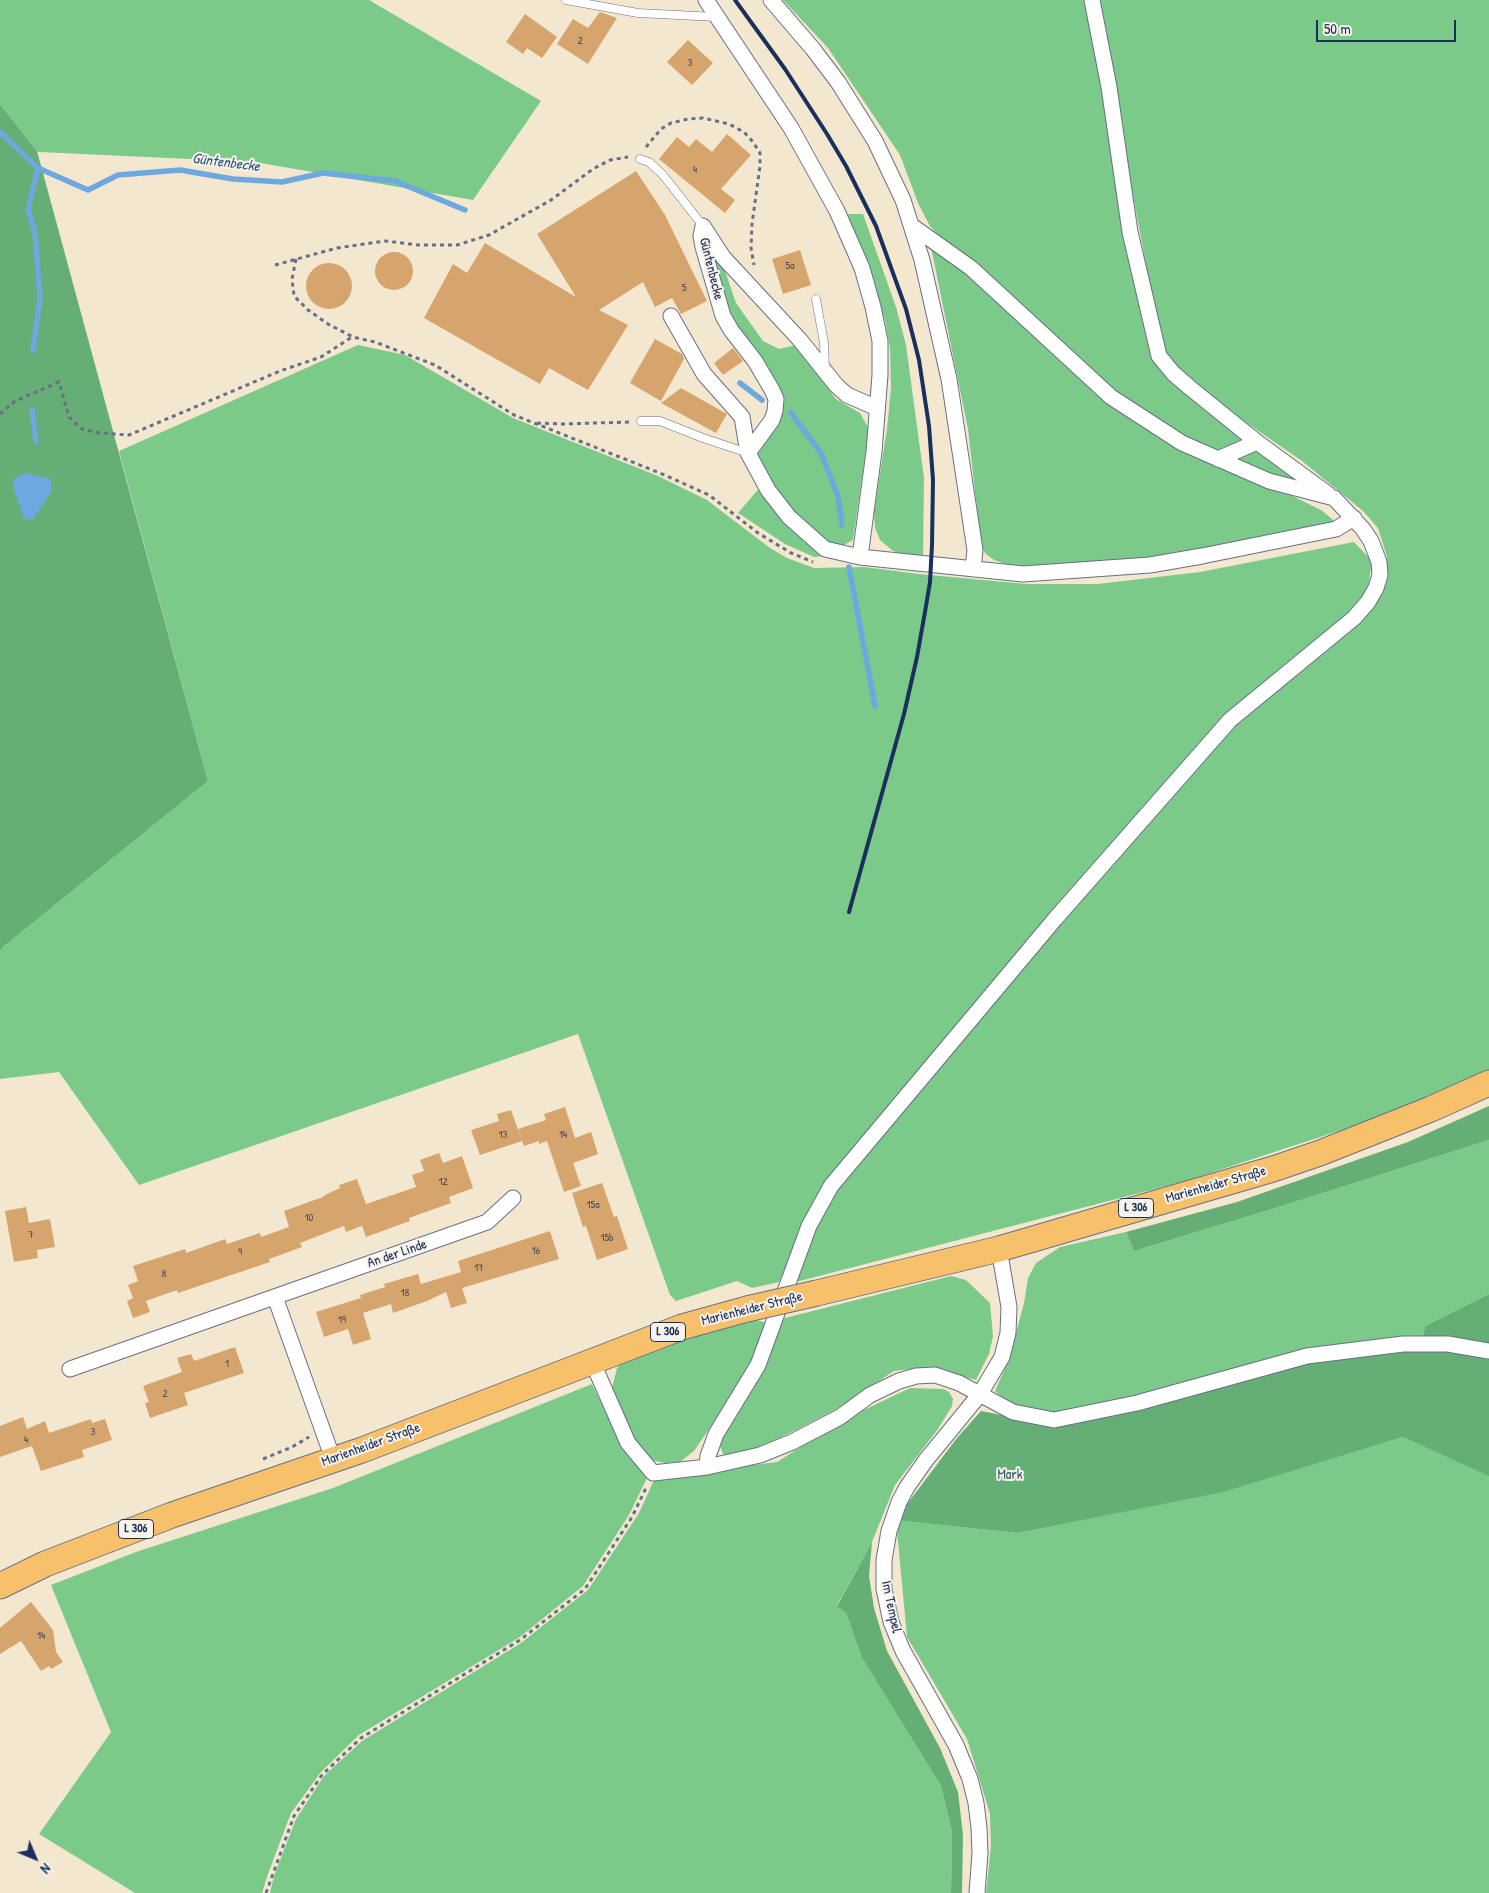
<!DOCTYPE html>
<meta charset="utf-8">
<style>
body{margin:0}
#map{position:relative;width:1489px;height:1893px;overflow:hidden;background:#f3e7d0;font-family:"Patrick Hand",sans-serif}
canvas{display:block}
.north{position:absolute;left:10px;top:1833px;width:50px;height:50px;-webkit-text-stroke:4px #f7f3e8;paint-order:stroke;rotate:135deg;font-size:14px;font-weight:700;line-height:20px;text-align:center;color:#1b2f5e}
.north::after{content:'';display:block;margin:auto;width:18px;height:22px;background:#1b2f5e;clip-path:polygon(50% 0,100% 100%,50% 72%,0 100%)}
.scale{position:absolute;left:1316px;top:20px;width:140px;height:22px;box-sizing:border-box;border:2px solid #1b2f5e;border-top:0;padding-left:6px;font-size:15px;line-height:18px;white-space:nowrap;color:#1b2f5e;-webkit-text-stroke:4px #f7f3e8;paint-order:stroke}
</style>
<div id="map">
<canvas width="1489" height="1893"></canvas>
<div class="north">N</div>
<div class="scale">50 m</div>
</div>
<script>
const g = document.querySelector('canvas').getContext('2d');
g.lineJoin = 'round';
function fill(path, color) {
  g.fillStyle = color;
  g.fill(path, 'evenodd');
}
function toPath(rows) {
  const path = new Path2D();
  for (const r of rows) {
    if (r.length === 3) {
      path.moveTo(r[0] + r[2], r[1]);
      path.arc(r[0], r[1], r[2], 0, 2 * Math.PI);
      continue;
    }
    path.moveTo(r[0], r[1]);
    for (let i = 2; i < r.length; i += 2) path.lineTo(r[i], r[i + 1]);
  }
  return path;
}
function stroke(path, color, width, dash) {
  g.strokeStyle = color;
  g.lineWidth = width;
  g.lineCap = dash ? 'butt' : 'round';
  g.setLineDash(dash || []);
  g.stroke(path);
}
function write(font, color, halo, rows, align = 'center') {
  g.font = font + ' "Patrick Hand",sans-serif';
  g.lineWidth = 4;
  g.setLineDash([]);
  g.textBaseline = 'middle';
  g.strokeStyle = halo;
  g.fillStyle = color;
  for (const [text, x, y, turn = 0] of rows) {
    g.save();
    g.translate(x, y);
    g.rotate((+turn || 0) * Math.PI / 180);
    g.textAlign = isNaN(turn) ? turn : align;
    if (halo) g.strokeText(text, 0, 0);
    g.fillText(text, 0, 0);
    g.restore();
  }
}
fill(toPath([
 [0,0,369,0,541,101,473,200,255,162,39,152,37,151,0,104],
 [783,0,1087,0,1156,357,1222,418,1306,488,1185,439,1115,394,945,244,930,226,918,203,900,155,828,48],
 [1096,0,1489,0,1489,1073,1366,1122,1186,1181,792,1283,803,1250,835,1190,1058,922,1232,724,1385,580,1387,557,1378,528,1363,511,1302,461,1228,410,1163,354],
 [847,214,863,214,896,307,906,345,924,478,923,559,905,556,893,551,880,540,875,528,874,512,887,429,891,388,890,348,885,320],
 [931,247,969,272,1109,401,1268,484,1321,510,1338,524,1195,552,1092,564,1011,566,994,560,986,554,981,546,968,429],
 [710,248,724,268,736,303,763,341,779,349,796,345,836,399,860,413,869,429,853,540,840,547,822,541,791,512,758,459,757,452,780,413,727,313],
 [358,345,405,355,513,418,658,476,707,500,770,548,787,558,814,568,864,567,919,574,1026,584,1098,584,1200,572,1354,542,1372,561,1367,594,1331,631,1229,715,805,1223,779,1282,752,1288,737,1281,676,1301,670,1295,578,1034,139,1185,59,1072,0,1079,0,952,3,947,208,781,119,451],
 [761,486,793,530,824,555,823,556,814,557,785,544,738,513],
 [1489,1140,1489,1294,1425,1326,1422,1342,1164,1390,1053,1416,1014,1408,995,1391,1009,1359,1024,1303,1028,1278,1036,1263,1060,1247,1126,1232,1134,1251,1282,1206],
 [951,1276,966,1280,990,1303,993,1336,989,1354,976,1380,929,1367,894,1371,835,1410,768,1444,730,1457,723,1454,720,1446,723,1436,781,1319],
 [757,1320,767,1323,756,1350,740,1384,694,1451,680,1462,666,1463,655,1461,641,1451,632,1441,612,1388,617,1368,623,1361,687,1336],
 [592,1384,605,1411,648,1476,629,1515,583,1586,520,1637,359,1735,321,1772,291,1813,268,1874,262,1893,135,1893,39,1834,111,1732,51,1585,136,1552,333,1488],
 [910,1388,944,1389,949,1392,953,1399,952,1406,938,1429,895,1485,872,1542,837,1605,846,1613,862,1658,941,1786,952,1832,951,1893,270,1893,274,1876,296,1819,324,1776,362,1741,521,1643,588,1590,639,1513,655,1478,680,1478,720,1469,777,1462,845,1419],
 [1403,1437,1489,1475,1489,1893,986,1893,991,1846,990,1814,967,1739,907,1637,896,1520,1018,1533,1223,1491]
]), '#7cca89');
fill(toPath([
 [0,104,37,151,208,781,3,947,0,952],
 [1489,1106,1489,1140,1282,1206,1134,1251,1126,1232,1237,1202,1408,1142],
 [1489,1294,1489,1476,1403,1437,1223,1492,1018,1533,895,1520,957,1438,981,1411,1053,1425,1307,1362,1399,1350,1417,1352,1422,1342,1425,1326],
 [872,1542,869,1576,874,1608,887,1651,940,1748,958,1792,963,1835,962,1893,951,1893,952,1832,941,1786,862,1658,846,1613,837,1606]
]), '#65ae75');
fill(toPath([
 [25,473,51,479,52,491,32,521,24,518,14,490,13,479]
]), '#6da8de');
stroke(toPath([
 [0,132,38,168,88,190,118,175,180,170,233,179,282,182,323,173,395,181,465,210],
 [33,350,40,298,35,233,28,209,38,168],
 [740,383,762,400],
 [32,409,36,442],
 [791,413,821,453,838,496,842,525],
 [849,567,875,706]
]), '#6da8de', 5.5);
fill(toPath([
 [600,12,617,18,588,64,557,44,573,19,588,28],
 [525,14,557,37,542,58,527,48,523,54,506,42],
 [688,40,713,63,692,85,667,62],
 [727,134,751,155,721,189,735,200,725,213,659,159,677,137,689,147,696,139,712,152],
 [636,171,665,215,707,301,681,314,672,298,655,307,643,282,599,310,628,325,588,390,549,368,540,384,424,318,453,264,467,273,485,243,576,297,537,234],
 [800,250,811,285,783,294,772,259],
 [394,271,19],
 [329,286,23],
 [655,339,682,354,684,359,661,401,630,383],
 [733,348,743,361,723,375,714,363],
 [681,388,727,414,716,433,661,403],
 [565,1107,575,1138,591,1132,598,1154,573,1163,581,1186,564,1192,547,1141,539,1144,539,1141,524,1146,518,1129,546,1120,544,1114],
 [511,1110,522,1141,480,1155,471,1130,499,1121,497,1114],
 [439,1153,443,1163,462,1156,473,1188,449,1197,451,1203,409,1218,410,1221,366,1237,362,1226,346,1232,344,1226,300,1243,302,1247,269,1259,270,1262,178,1293,177,1290,146,1301,150,1312,133,1318,127,1301,133,1298,128,1285,138,1281,133,1266,185,1249,186,1253,225,1239,227,1244,260,1233,261,1237,289,1227,284,1211,323,1197,323,1196,340,1188,339,1185,357,1179,366,1204,416,1187,412,1175,424,1171,420,1160],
 [602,1183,614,1217,617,1216,628,1249,597,1260,586,1226,583,1227,572,1193],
 [26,1207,29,1223,50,1219,55,1247,37,1250,38,1258,14,1262,5,1211],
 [550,1231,559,1259,462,1288,467,1303,451,1308,446,1292,427,1301,393,1313,391,1304,363,1313,371,1339,353,1345,348,1329,324,1337,316,1312,361,1298,360,1295,385,1287,384,1284,418,1274,421,1284,461,1272,458,1261],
 [235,1347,244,1373,184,1393,188,1405,150,1418,145,1403,149,1402,143,1386,182,1372,177,1358,191,1354,194,1361],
 [23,1417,27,1429,45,1421,49,1433,91,1419,92,1423,105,1419,112,1440,82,1450,84,1457,41,1471,32,1446,0,1457,0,1426],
 [31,1602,53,1630,56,1652,63,1662,51,1669,49,1666,41,1671,21,1641,0,1654,0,1628]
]), '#d5a56d');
const lane = toPath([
 [566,0,638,13,717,17],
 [640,159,649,162,663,175,703,226],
 [816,299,824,343,825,369],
 [641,421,660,421,703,438,748,453]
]);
const street = toPath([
 [706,0,791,128,837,211,862,268,873,307,880,341,880,375,874,452,860,557],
 [771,0,813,49,838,82,875,141,903,200,922,260,949,379,975,550,973,569],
 [1092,0,1109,87,1130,232,1159,356,1173,373,1189,387,1257,442,1328,494],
 [671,316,704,374,742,417,748,453,768,490,789,517,825,549,860,557,1023,574,1150,565,1202,556,1336,529,1354,518],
 [748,453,772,420,775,411,776,399,772,390,755,361,731,330,723,316,703,247,701,236,703,226,723,257,800,340,836,385,847,395,877,408],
 [1218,459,1257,442],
 [275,1297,333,1459],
 [592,1361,628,1443,653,1473,707,1467,760,1455,792,1442,840,1417,870,1395,899,1381,916,1376,935,1375,959,1383,1013,1412,1054,1420,1137,1403,1307,1356,1403,1344,1448,1344,1489,1351],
 [70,1369,487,1222,513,1198],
 [707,1467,708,1456,716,1434,758,1365,809,1226,831,1186,1055,919,1230,720,1354,618,1368,602,1376,588,1380,575,1379,562,1371,541,1363,529,1334,498,1269,481,1182,443,1111,397,971,268,912,226],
 [977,1893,980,1853,979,1828,976,1803,970,1779,956,1745,903,1651,891,1622,884,1589,884,1560,889,1531,899,1502,907,1487,926,1460,980,1394,1002,1357,1008,1333,1009,1307,999,1249]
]);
const primary = toPath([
 [817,1293,999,1249,1273,1169,1320,1153,1431,1109,1489,1083],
 [0,1586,45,1564,172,1515,362,1450,682,1327,747,1309]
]);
stroke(lane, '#676f86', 9);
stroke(street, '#676f86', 17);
stroke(primary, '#676f86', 27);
stroke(toPath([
 [646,147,661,129,671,123,688,119,703,118,729,124,744,132,753,142,760,153,760,166,752,224,751,248,754,265],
 [296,259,292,279,294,296,308,310,328,324,353,337,375,342,435,365,514,415,660,473,709,495,758,533,791,553,813,562],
 [275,265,337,248,385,241,418,245,457,245,489,235,551,200,593,169,610,160,628,157],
 [0,414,15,401,59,382,69,417,82,429,99,433,129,435,280,371,321,357,352,337],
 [537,423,563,424,630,422],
 [263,1459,292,1447,309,1437],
 [266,1893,294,1816,322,1775,361,1738,520,1640,585,1589,632,1517,646,1488]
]), '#676f86', 3, [4, 4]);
stroke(lane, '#fff', 8);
stroke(street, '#fff', 15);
stroke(primary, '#f7c06b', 25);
stroke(toPath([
 [735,0,785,69,827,134,846,166,876,226,906,309,919,360,929,426,933,480,932,545,930,582,925,612,917,657,904,714,849,912]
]), '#1b2f5e', 4);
const primaryBridge = toPath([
 [747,1309,817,1293]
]);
stroke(primaryBridge, '#676f86', 27, []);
stroke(primaryBridge, '#f7c06b', 25);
write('11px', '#4a4c62', null, [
 ["2",580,41],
 ["3",690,63],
 ["4",695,170],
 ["5a",790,266],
 ["5",684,288],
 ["13",503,1135],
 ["14",563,1135],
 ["12",443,1182],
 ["15a",593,1205],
 ["10",309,1218],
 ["7",31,1235],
 ["15b",607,1238],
 ["16",536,1251],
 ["9",240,1252],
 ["17",479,1268],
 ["8",164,1274],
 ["18",405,1293],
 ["19",342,1320],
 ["1",227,1364],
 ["2",165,1394],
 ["3",93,1432],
 ["4",26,1440],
 ["14",41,1636]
]);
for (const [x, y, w] of [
 [1136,1208,35],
 [668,1332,35],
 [136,1529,35]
]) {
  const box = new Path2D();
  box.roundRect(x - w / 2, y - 9.5, w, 19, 4);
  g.fillStyle = '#f7f3e8';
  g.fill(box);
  stroke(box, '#1b2f5e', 1);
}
write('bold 12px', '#1b2f5e', null, [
 ["L 306",1136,1208],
 ["L 306",668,1332],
 ["L 306",136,1529]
]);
write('14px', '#1b2f5e', '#f7f3e8', [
 ["Güntenbecke",711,269,76],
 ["Marienheider Straße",1216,1185,-16],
 ["An der Linde",397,1254,-19],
 ["Marienheider Straße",752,1309,-14],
 ["Marienheider Straße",371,1445,-20],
 ["Im Tempel",891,1607,78]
]);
write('14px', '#335669', '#f7f3e8', [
 ["Mark",1010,1475]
]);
write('italic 15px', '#345384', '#f7f3e8', [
 ["Güntenbecke",226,163,7]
]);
</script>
